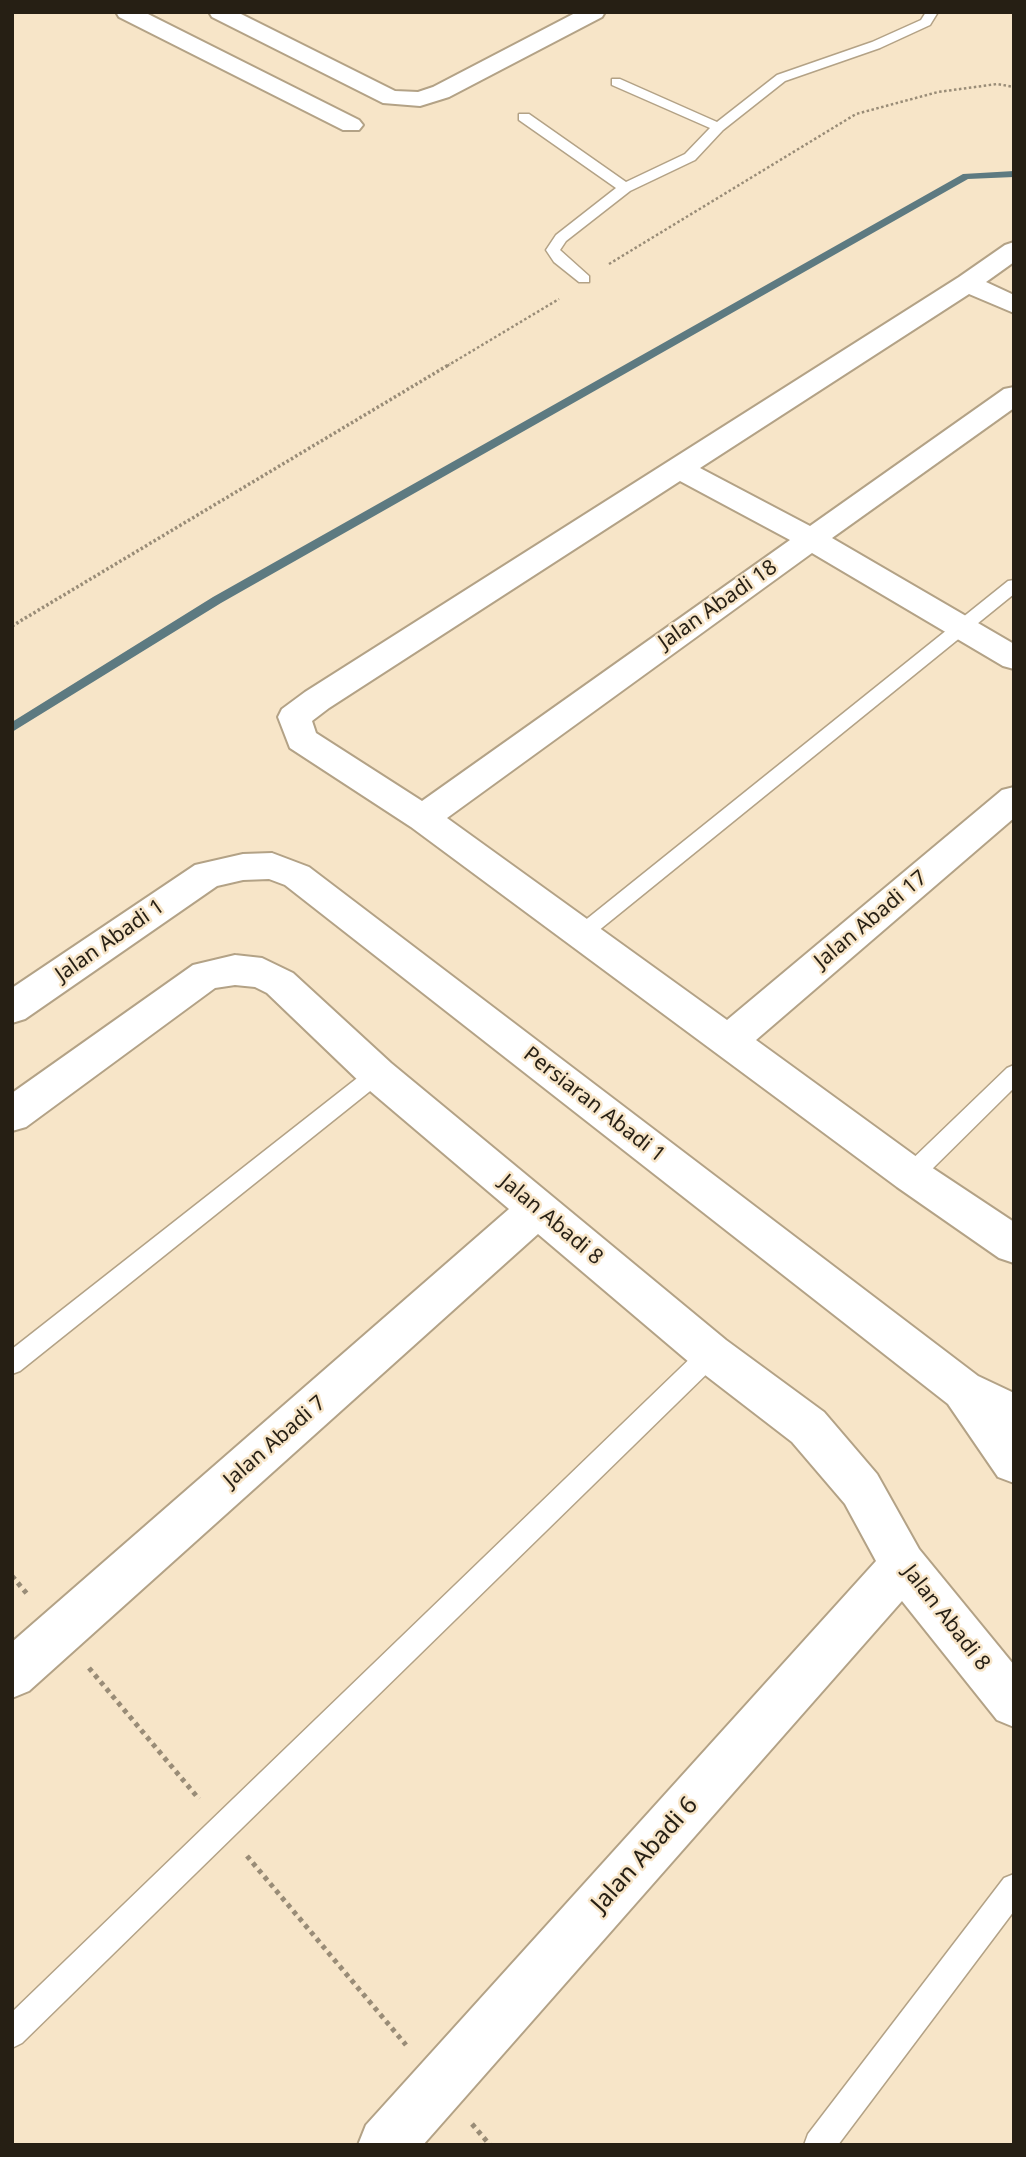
<!DOCTYPE html>
<style>
body{margin:0}
#map{position:relative;width:1026px;height:2157px;overflow:hidden;background:#f7e5c8;font-family:"Noto Sans",sans-serif}
canvas{display:block}
.frame{position:absolute;inset:0;border:14px solid #261f14;pointer-events:none}
</style>
<div id="map">
<canvas width="1026" height="2157"></canvas>
<div class="frame"></div>
</div>
<script>
const g = document.querySelector('canvas').getContext('2d');
g.lineJoin = 'round';
function toPath(rows) {
  const path = new Path2D();
  for (const r of rows) {
    path.moveTo(r[0], r[1]);
    for (let i = 2; i < r.length; i += 2) path.lineTo(r[i], r[i + 1]);
  }
  return path;
}
function fill(path, color) {
  g.fillStyle = color;
  g.fill(path, 'evenodd');
}
function stroke(path, color, width, dash) {
  g.strokeStyle = color;
  g.lineWidth = width;
  g.lineCap = dash ? 'butt' : 'round';
  g.setLineDash(dash || []);
  g.stroke(path);
}
function write(font, color, halo, rows, align = 'center') {
  g.font = font + ' "Noto Sans",sans-serif';
  g.lineWidth = 5;
  g.setLineDash([]);
  g.textBaseline = 'middle';
  g.strokeStyle = halo;
  g.fillStyle = color;
  for (const [text, x, y, turn = 0] of rows) {
    g.save();
    g.translate(x, y);
    g.rotate((+turn || 0) * Math.PI / 180);
    g.textAlign = isNaN(turn) ? turn : align;
    if (halo) g.strokeText(text, 0, 0);
    g.fillText(text, 0, 0);
    g.restore();
  }
}
fill(toPath([
 [1014,171,1014,177,968,179,221,603,12,732,12,722,213,597,963,174,1014,171]
]), '#5d7a81');
const service = toPath([
 [926,12,938,12,930,25,880,48,785,81,723,130,695,160,630,191,566,241,560,250,589,276,589,282,579,282,554,262,546,250,556,235,616,188,519,120,519,114,529,114,626,182,685,154,710,128,612,85,612,79,620,79,717,122,777,75,872,42,921,20,926,12],
 [1014,580,1014,594,587,940,580,943,573,940,570,935,573,930,1008,581,1014,580],
 [377,1065,384,1068,387,1074,384,1080,20,1371,12,1374,12,1349,370,1068,377,1065],
 [1014,1065,1014,1088,919,1182,911,1184,903,1182,900,1175,903,1168,1007,1068,1014,1065],
 [711,1343,719,1346,723,1354,719,1362,22,2043,12,2048,12,2012,703,1346,711,1343],
 [1014,1874,1014,1911,838,2145,804,2145,808,2134,1004,1878,1014,1874]
]);
const minor = toPath([
 [116,12,144,12,359,120,363,125,359,130,343,130,119,17,116,12],
 [209,12,237,12,395,91,418,92,433,87,577,12,605,12,602,17,449,97,420,106,383,103,212,17,209,12],
 [1014,242,1014,262,986,282,1014,295,1014,313,969,294,700,468,810,526,1004,389,1014,387,1014,408,832,538,1014,644,1014,669,1003,666,812,553,447,818,727,1020,1002,790,1014,787,1014,818,756,1040,925,1163,1014,1222,1014,1263,999,1258,897,1187,411,827,290,748,278,717,282,709,305,692,959,277,1005,245,1014,242],
 [680,481,790,540,422,801,316,733,312,721,329,708,680,481],
 [272,853,309,867,978,1376,1014,1393,1014,1483,998,1477,948,1404,285,885,269,879,243,880,217,886,25,1019,12,1023,12,988,195,865,243,854,272,853],
 [235,955,262,958,293,973,391,1063,726,1340,824,1412,877,1474,919,1549,1014,1665,1014,1727,997,1720,902,1601,423,2145,358,2145,366,2125,876,1561,845,1504,792,1442,696,1368,538,1234,29,1691,12,1698,12,1642,509,1209,363,1085,267,993,255,987,235,985,215,988,26,1127,12,1131,12,1093,193,965,235,955]
]);
stroke(service, '#b3a286', 3);
stroke(minor, '#b3a286', 4);
stroke(toPath([
 [609,264,856,114,938,92,997,84,1014,87],
 [447,366,559,299]
]), '#998c77', 2.5, [2.5, 2.5]);
stroke(toPath([
 [12,626,450,364]
]), '#998c77', 3.5, [2.5, 2.5]);
stroke(toPath([
 [12,1576,28,1595],
 [89,1668,199,1799],
 [247,1856,406,2045],
 [472,2124,490,2145]
]), '#998c77', 5, [4.5, 4.5]);
fill(service, '#fff');
fill(minor, '#fff');
write('21px', '#261f14', '#f7e5c8', [
 ["Jalan Abadi 18",718,605,-35],
 ["Jalan Abadi 17",871,920,-40],
 ["Jalan Abadi 1",110,941,-35],
 ["Persiaran Abadi 1",594,1105,38],
 ["Jalan Abadi 8",551,1220,40],
 ["Jalan Abadi 7",275,1442,-41],
 ["Jalan Abadi 8",946,1618,52]
]);
write('24px', '#261f14', '#f7e5c8', [
 ["Jalan Abadi 6",645,1855,-48]
]);
</script>
